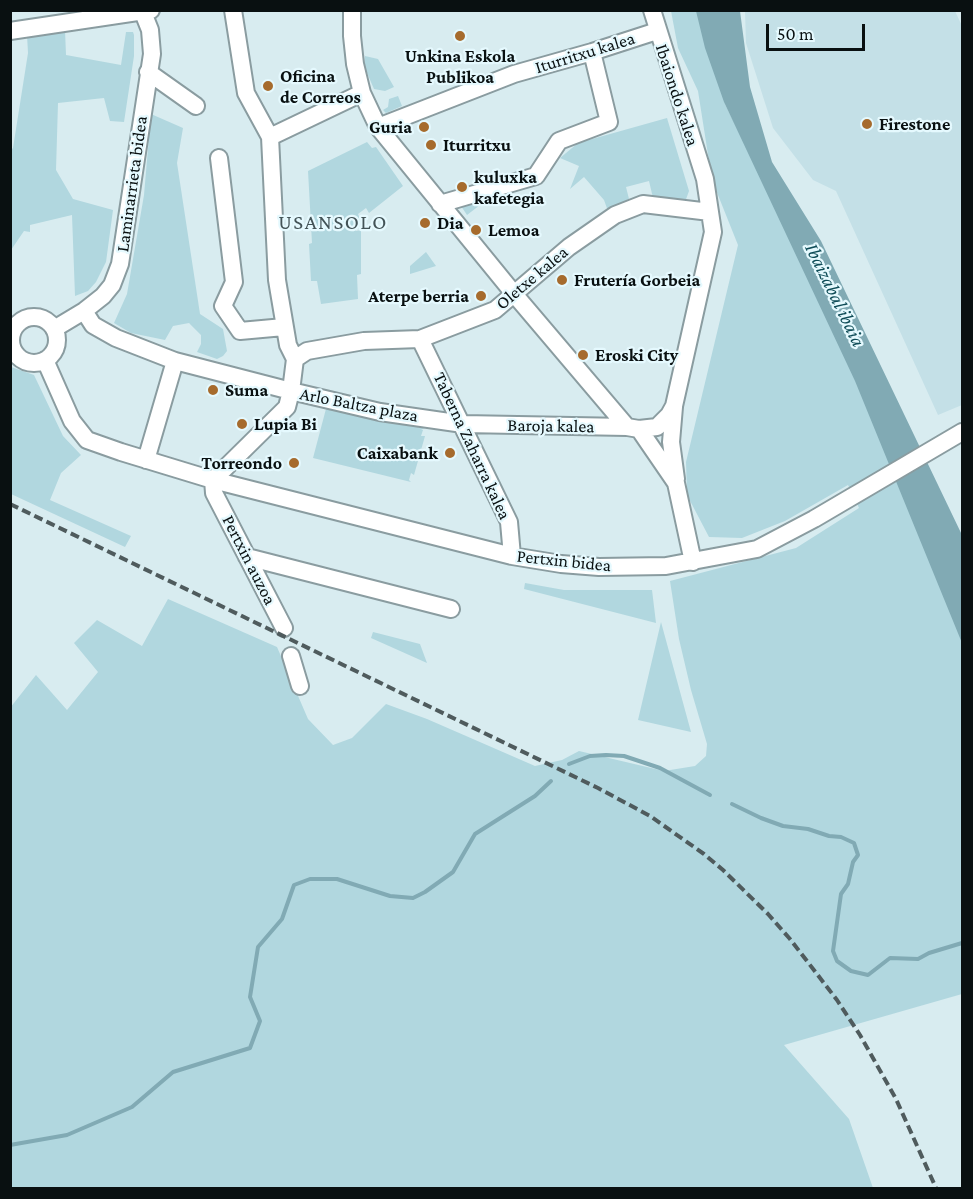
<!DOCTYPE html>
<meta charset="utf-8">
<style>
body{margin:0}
#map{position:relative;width:973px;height:1199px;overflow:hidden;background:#d8ecf0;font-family:"Crimson Pro",serif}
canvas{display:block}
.frame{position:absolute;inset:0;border:12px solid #091011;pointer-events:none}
.scale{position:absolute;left:766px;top:24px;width:99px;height:27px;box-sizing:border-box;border:3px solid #091011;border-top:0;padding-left:8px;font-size:18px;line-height:21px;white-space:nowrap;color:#091011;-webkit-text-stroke:4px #e5f9fe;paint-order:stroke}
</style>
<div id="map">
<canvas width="973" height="1199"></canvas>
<div class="frame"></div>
<div class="scale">50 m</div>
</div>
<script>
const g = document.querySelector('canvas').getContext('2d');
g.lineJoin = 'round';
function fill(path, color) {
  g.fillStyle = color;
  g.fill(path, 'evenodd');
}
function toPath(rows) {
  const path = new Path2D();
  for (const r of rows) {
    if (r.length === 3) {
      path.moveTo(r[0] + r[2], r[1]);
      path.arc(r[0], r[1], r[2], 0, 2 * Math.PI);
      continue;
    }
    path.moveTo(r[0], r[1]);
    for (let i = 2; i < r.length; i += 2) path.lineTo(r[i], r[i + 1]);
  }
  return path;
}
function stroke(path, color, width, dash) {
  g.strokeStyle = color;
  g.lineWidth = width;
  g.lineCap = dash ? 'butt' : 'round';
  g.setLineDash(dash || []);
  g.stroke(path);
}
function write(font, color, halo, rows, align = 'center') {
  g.font = font + ' "Crimson Pro",serif';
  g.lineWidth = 4.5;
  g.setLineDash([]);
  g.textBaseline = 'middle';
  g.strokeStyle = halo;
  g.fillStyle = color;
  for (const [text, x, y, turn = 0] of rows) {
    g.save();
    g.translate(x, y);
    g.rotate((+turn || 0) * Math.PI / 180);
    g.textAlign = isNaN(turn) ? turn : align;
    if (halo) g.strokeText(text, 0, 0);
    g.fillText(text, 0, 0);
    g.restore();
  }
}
fill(toPath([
 [745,11,955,11,962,26,962,405,938,415,836,191,813,180,773,128,746,43]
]), '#c4e0e7');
fill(toPath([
 [671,11,713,11,725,104,925,509,962,621,962,994,784,1045,849,1119,873,1188,11,1188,10,708,36,675,67,710,98,672,74,643,97,620,142,646,168,599,277,647,308,719,333,745,352,738,386,704,427,719,535,766,562,760,579,751,664,771,695,766,706,756,707,744,691,690,679,639,670,581,796,548,859,508,848,485,785,521,742,538,709,537,687,495,686,462,738,245,712,180,698,91,678,48],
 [65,30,66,55,121,65,126,32,133,32,134,35,134,56,124,122,110,121,104,98,58,103,56,170,73,199,113,210,106,262,96,282,88,291,75,296,72,215,30,225,30,232,24,231,11,250,11,150,13,148,28,53,27,35],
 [365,56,378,59,394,87,385,91,374,89,364,66],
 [398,96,402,106,386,113,383,110,388,107,389,99],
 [151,114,183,128,177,163,200,314,223,329,227,351,223,356,217,359,197,352,201,344,201,335,189,323,173,326,165,340,131,333,114,323,127,294,144,195],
 [667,118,689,191,685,202,653,198,649,181,626,187,629,199,608,211,604,200,584,177,570,189,579,166,560,158,578,143],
 [367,142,372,148,376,147,403,186,369,213,366,208,358,214,360,219,355,221,356,231,361,230,361,274,357,275,358,299,321,304,317,281,311,281,309,244,312,243,308,171],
 [493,195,467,215,459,203],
 [426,252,436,266,410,274,410,266],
 [11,367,34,375,63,436,81,455,61,473,50,500,131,536,125,547,11,494],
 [333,403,427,427,421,430,423,430,421,436,425,436,414,475,411,473,409,480,411,482,313,458,327,405],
 [525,583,564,590,652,590,656,623,524,589],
 [661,622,691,732,638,720],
 [373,632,420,644,427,663,371,638]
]), '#b1d7df');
fill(toPath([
 [696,11,740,11,750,87,772,162,821,241,962,535,962,643,855,381,724,102,705,48]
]), '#81aab4');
stroke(toPath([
 [569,764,590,756,606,755,624,756,660,768,710,795],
 [732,804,761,818,783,826,808,829,829,836,841,837,854,843,858,855,853,862,848,884,841,894,833,951,837,961,851,971,868,975,890,958,918,959,929,953,962,943],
 [10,1145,67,1135,132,1107,173,1072,250,1048,260,1021,250,997,258,947,282,919,294,885,310,879,337,879,390,896,413,898,425,892,453,872,475,834,535,796,551,781]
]), '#81aab4', 4);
const minor = toPath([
 [233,10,246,93,270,137,277,280,288,345,295,359],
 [352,10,352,36,355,64,362,93,378,127,515,295,627,427],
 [10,31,151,10],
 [148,72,196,106],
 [378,127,514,74,592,52,657,31],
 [270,137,362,93],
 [219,158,234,282,223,306,240,331,284,327],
 [440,204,536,176,559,141,609,122,592,52],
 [84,311,93,325,116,338,175,361,291,391,380,412,463,424,627,427,639,429,657,427,669,415,674,406,713,232,705,179,652,10],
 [34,340,23],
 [54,329,84,311,103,296,112,285,120,264,152,54,150,30,142,10],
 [420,339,509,522,512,556],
 [45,360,72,421,87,440,121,452,213,480,512,556,561,564,599,567,666,566,757,549,814,519,962,432],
 [674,407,671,442,676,479],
 [639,429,676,483,693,562],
 [146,460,175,361],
 [247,557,451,609],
 [284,628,214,493,213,480,287,407,291,391,295,359,307,351,364,341,420,339,495,310,569,247,615,215,643,204,710,212],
 [291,656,300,686]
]);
stroke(minor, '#8a9ca0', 20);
stroke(minor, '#fff', 16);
stroke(toPath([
 [10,504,598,788,650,816,704,854,723,870,768,914,790,939,837,1000,860,1035,896,1099,936,1188]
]), '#4f5b5d', 4, [9, 4.5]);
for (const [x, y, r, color] of [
 [460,36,6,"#a66b2d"],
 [268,86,6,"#a66b2d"],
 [867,124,6,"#a66b2d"],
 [424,127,6,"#a66b2d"],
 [431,145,6,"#a66b2d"],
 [462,187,6,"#a66b2d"],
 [425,223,6,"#a66b2d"],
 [476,230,6,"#a66b2d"],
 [562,280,6,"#a66b2d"],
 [481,296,6,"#a66b2d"],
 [583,355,6,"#a66b2d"],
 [213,390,6,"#a66b2d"],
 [242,424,6,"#a66b2d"],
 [450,453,6,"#a66b2d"],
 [294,463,6,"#a66b2d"]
]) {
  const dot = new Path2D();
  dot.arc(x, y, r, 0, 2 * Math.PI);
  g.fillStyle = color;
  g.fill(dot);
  stroke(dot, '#e5f9fe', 2);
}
write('18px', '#091011', '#e5f9fe', [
 ["Iturritxu kalea",585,53,-17],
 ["Ibaiondo kalea",677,95,72],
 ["Laminarrieta bidea",132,184,-82],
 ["Oletxe kalea",532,278,-40],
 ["Arlo Baltza plaza",359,405,11],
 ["Baroja kalea",551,426,1],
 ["Taberna Zaharra kalea",472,446,65],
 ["Pertxin auzoa",249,560,63],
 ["Pertxin bidea",564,561,6]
]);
write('bold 18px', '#091011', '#e5f9fe', [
 ["Unkina Eskola",460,56,"center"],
 ["Publikoa",460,77,"center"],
 ["Oficina",280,76],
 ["de Correos",280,97],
 ["Firestone",879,124],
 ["Guria",412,127,"right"],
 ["Iturritxu",443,145],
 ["kuluxka",474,177],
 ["kafetegia",474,198],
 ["Dia",437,223],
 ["Lemoa",488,230],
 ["Frutería Gorbeia",574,280],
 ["Aterpe berria",469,296,"right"],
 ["Eroski City",595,355],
 ["Suma",225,390],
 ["Lupia Bi",254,424],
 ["Caixabank",438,453,"right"],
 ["Torreondo",282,463,"right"]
], 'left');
write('italic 20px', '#0f4c57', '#e5f9fe', [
 ["Ibaizabal ibaia",835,295,64]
]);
g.letterSpacing = '1.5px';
write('21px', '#435357', '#e5f9fe', [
 ["USANSOLO",333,223]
]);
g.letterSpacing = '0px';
</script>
